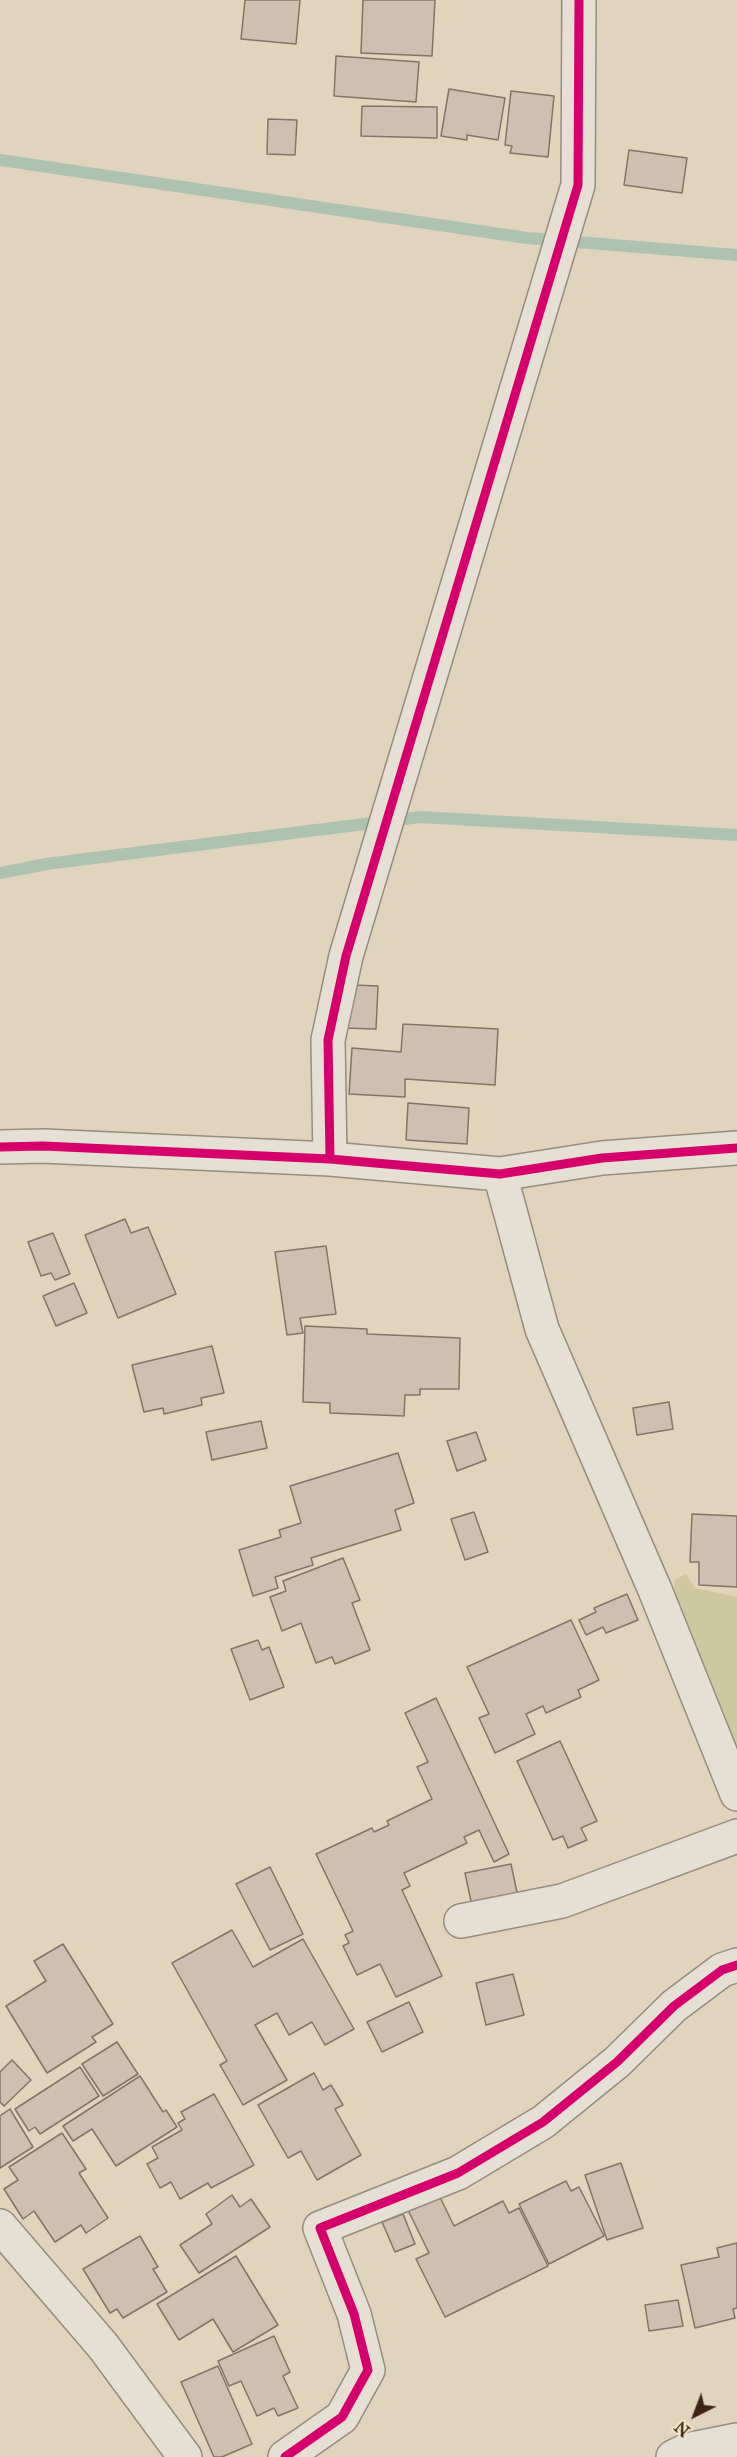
<!DOCTYPE html>
<style>
body{margin:0}
#map{position:relative;width:737px;height:2457px;overflow:hidden;background:#e0d4bd;font-family:"IM FELL Great Primer",serif}
canvas{display:block}
.north{position:absolute;left:665px;top:2385px;width:60px;height:60px;-webkit-text-stroke:4px #f4e6cb;paint-order:stroke;rotate:222deg;font-size:16px;font-weight:700;line-height:24px;text-align:center;color:#3d2617}
.north::after{content:'';display:block;margin:auto;width:21px;height:27px;background:#3d2617;clip-path:polygon(50% 0,100% 100%,50% 72%,0 100%)}
</style>
<div id="map">
<canvas width="737" height="2457"></canvas>
<div class="north">N</div>
</div>
<script>
const g = document.querySelector('canvas').getContext('2d');
g.lineJoin = 'round';
function fill(path, color) {
  g.fillStyle = color;
  g.fill(path, 'evenodd');
}
function toPath(rows) {
  const path = new Path2D();
  for (const r of rows) {
    path.moveTo(r[0], r[1]);
    for (let i = 2; i < r.length; i += 2) path.lineTo(r[i], r[i + 1]);
  }
  return path;
}
function stroke(path, color, width, dash) {
  g.strokeStyle = color;
  g.lineWidth = width;
  g.lineCap = dash ? 'butt' : 'round';
  g.setLineDash(dash || []);
  g.stroke(path);
}
fill(toPath([
 [686,1574,695,1588,737,1597,737,1757,702,1662,679,1611,674,1593,675,1580]
]), '#cdc89f');
stroke(toPath([
 [0,160,527,238,737,255],
 [0,873,46,864,420,817,737,835]
]), '#aec2b0', 12);
const building = toPath([
 [245,0,300,0,296,44,241,39,245,0],
 [363,0,435,0,432,56,361,53,363,0],
 [336,56,419,62,416,102,334,96,336,56],
 [449,89,505,98,498,140,467,135,467,140,441,136,449,89],
 [511,91,554,96,548,157,510,153,512,146,505,145,511,91],
 [362,106,437,107,437,138,361,136,362,106],
 [268,119,297,120,295,155,267,154,268,119],
 [629,150,687,158,682,193,624,185,629,150],
 [353,985,378,986,376,1029,343,1028,353,985],
 [403,1024,498,1029,495,1085,405,1079,405,1097,349,1094,352,1048,401,1052,403,1024],
 [408,1103,469,1108,467,1144,406,1140,408,1103],
 [125,1219,131,1233,148,1227,176,1294,118,1318,85,1235,125,1219],
 [53,1233,70,1274,55,1280,51,1273,41,1276,28,1242,53,1233],
 [326,1246,336,1314,300,1318,303,1333,287,1335,275,1252,326,1246],
 [74,1283,87,1313,56,1326,43,1296,74,1283],
 [305,1326,367,1329,367,1334,460,1338,459,1389,420,1389,420,1395,405,1395,404,1416,330,1413,330,1403,303,1402,305,1326],
 [212,1346,224,1393,201,1398,202,1405,164,1414,163,1408,144,1412,132,1365,212,1346],
 [669,1402,673,1429,637,1435,633,1408,669,1402],
 [261,1421,267,1448,212,1460,206,1432,261,1421],
 [476,1432,486,1460,457,1471,447,1441,476,1432],
 [398,1453,414,1503,395,1510,401,1530,311,1558,313,1565,275,1577,278,1588,253,1596,239,1550,281,1537,279,1530,301,1523,290,1486,398,1453],
 [474,1512,488,1552,465,1560,451,1519,474,1512],
 [692,1514,737,1516,737,1587,699,1585,699,1562,690,1562,692,1514],
 [343,1558,360,1600,352,1603,370,1650,335,1664,332,1657,316,1663,301,1623,282,1631,270,1597,286,1591,283,1581,343,1558],
 [627,1594,638,1620,606,1633,603,1627,586,1635,579,1620,596,1612,594,1608,627,1594],
 [571,1620,599,1680,578,1690,581,1697,546,1713,543,1706,526,1714,535,1734,495,1753,479,1718,489,1714,467,1667,571,1620],
 [258,1640,262,1650,269,1647,284,1687,250,1700,231,1649,258,1640],
 [436,1698,509,1854,494,1862,479,1830,464,1837,467,1843,404,1873,410,1886,402,1890,442,1976,396,1997,380,1964,357,1975,343,1946,349,1943,345,1935,353,1931,316,1854,372,1828,374,1832,389,1825,387,1821,432,1799,417,1767,428,1762,405,1713,436,1698],
 [560,1741,597,1821,581,1828,587,1840,568,1848,563,1836,553,1840,517,1761,560,1741],
 [511,1864,518,1897,472,1906,465,1873,511,1864],
 [270,1867,303,1934,270,1950,236,1884,270,1867],
 [232,1930,253,1967,303,1939,354,2029,325,2045,312,2022,289,2035,277,2013,255,2025,287,2080,243,2105,220,2065,227,2061,172,1963,232,1930],
 [63,1944,113,2024,92,2037,96,2042,47,2073,6,2006,46,1981,34,1961,63,1944],
 [513,1974,524,2015,486,2025,476,1983,513,1974],
 [409,2002,423,2032,382,2052,367,2022,409,2002],
 [117,2042,138,2074,103,2096,82,2064,117,2042],
 [12,2060,31,2080,4,2106,0,2102,0,2072,12,2060],
 [80,2067,99,2096,40,2134,35,2127,29,2131,15,2109,80,2067],
 [314,2073,323,2090,331,2085,343,2105,335,2109,361,2155,317,2180,301,2151,288,2158,258,2105,314,2073],
 [140,2076,163,2112,166,2110,177,2127,116,2166,92,2129,73,2141,63,2126,140,2076],
 [214,2094,254,2165,211,2188,208,2183,180,2199,171,2182,160,2188,147,2164,158,2158,152,2147,182,2130,178,2123,185,2119,181,2112,214,2094],
 [10,2109,33,2147,0,2168,0,2116,10,2109],
 [62,2133,86,2169,79,2173,108,2218,86,2233,81,2225,55,2242,34,2211,23,2219,4,2189,18,2180,9,2167,62,2133],
 [621,2163,643,2228,607,2240,585,2175,621,2163],
 [566,2181,571,2191,579,2187,604,2236,549,2264,519,2204,566,2181],
 [437,2191,454,2226,503,2201,509,2213,519,2208,548,2266,445,2317,416,2259,429,2253,406,2206,437,2191],
 [232,2195,240,2207,251,2199,270,2227,199,2273,180,2245,212,2224,206,2214,232,2195],
 [403,2214,415,2244,395,2252,382,2222,403,2214],
 [140,2236,158,2267,153,2269,167,2292,123,2318,117,2309,110,2313,83,2269,140,2236],
 [737,2243,737,2308,733,2309,735,2318,695,2328,681,2265,719,2257,717,2248,737,2243],
 [236,2256,278,2325,233,2352,213,2319,179,2340,157,2304,236,2256],
 [678,2300,683,2326,649,2331,645,2305,678,2300],
 [274,2336,290,2372,283,2376,298,2408,278,2416,274,2408,257,2416,241,2381,229,2386,218,2361,274,2336],
 [218,2366,252,2444,222,2457,214,2457,181,2382,218,2366]
]);
fill(building, '#cfbfb0');
stroke(building, '#807668', 1.5);
const minor = toPath([
 [0,1147,43,1146,330,1159,500,1174,602,1158,737,1148],
 [330,1159,328,1040,346,956,578,185,579,0],
 [500,1174,542,1329,655,1590,737,1794],
 [461,1921,562,1901,737,1836],
 [0,2226,103,2346,185,2457],
 [285,2457,342,2417,368,2370,354,2314,320,2228,458,2173,543,2122,617,2062,674,2006,722,1970,737,1965],
 [673,2457,687,2450,737,2440]
]);
stroke(minor, '#978d7e', 36);
stroke(minor, '#e6e0d4', 33);
stroke(toPath([
 [0,1147,43,1146,330,1159,500,1174,602,1158,737,1148],
 [330,1159,328,1040,346,956,578,185,579,0],
 [285,2457,342,2417,368,2370,354,2314,320,2228,458,2173,543,2122,617,2062,674,2006,722,1970,737,1965]
]), '#d6006c', 9);
</script>
